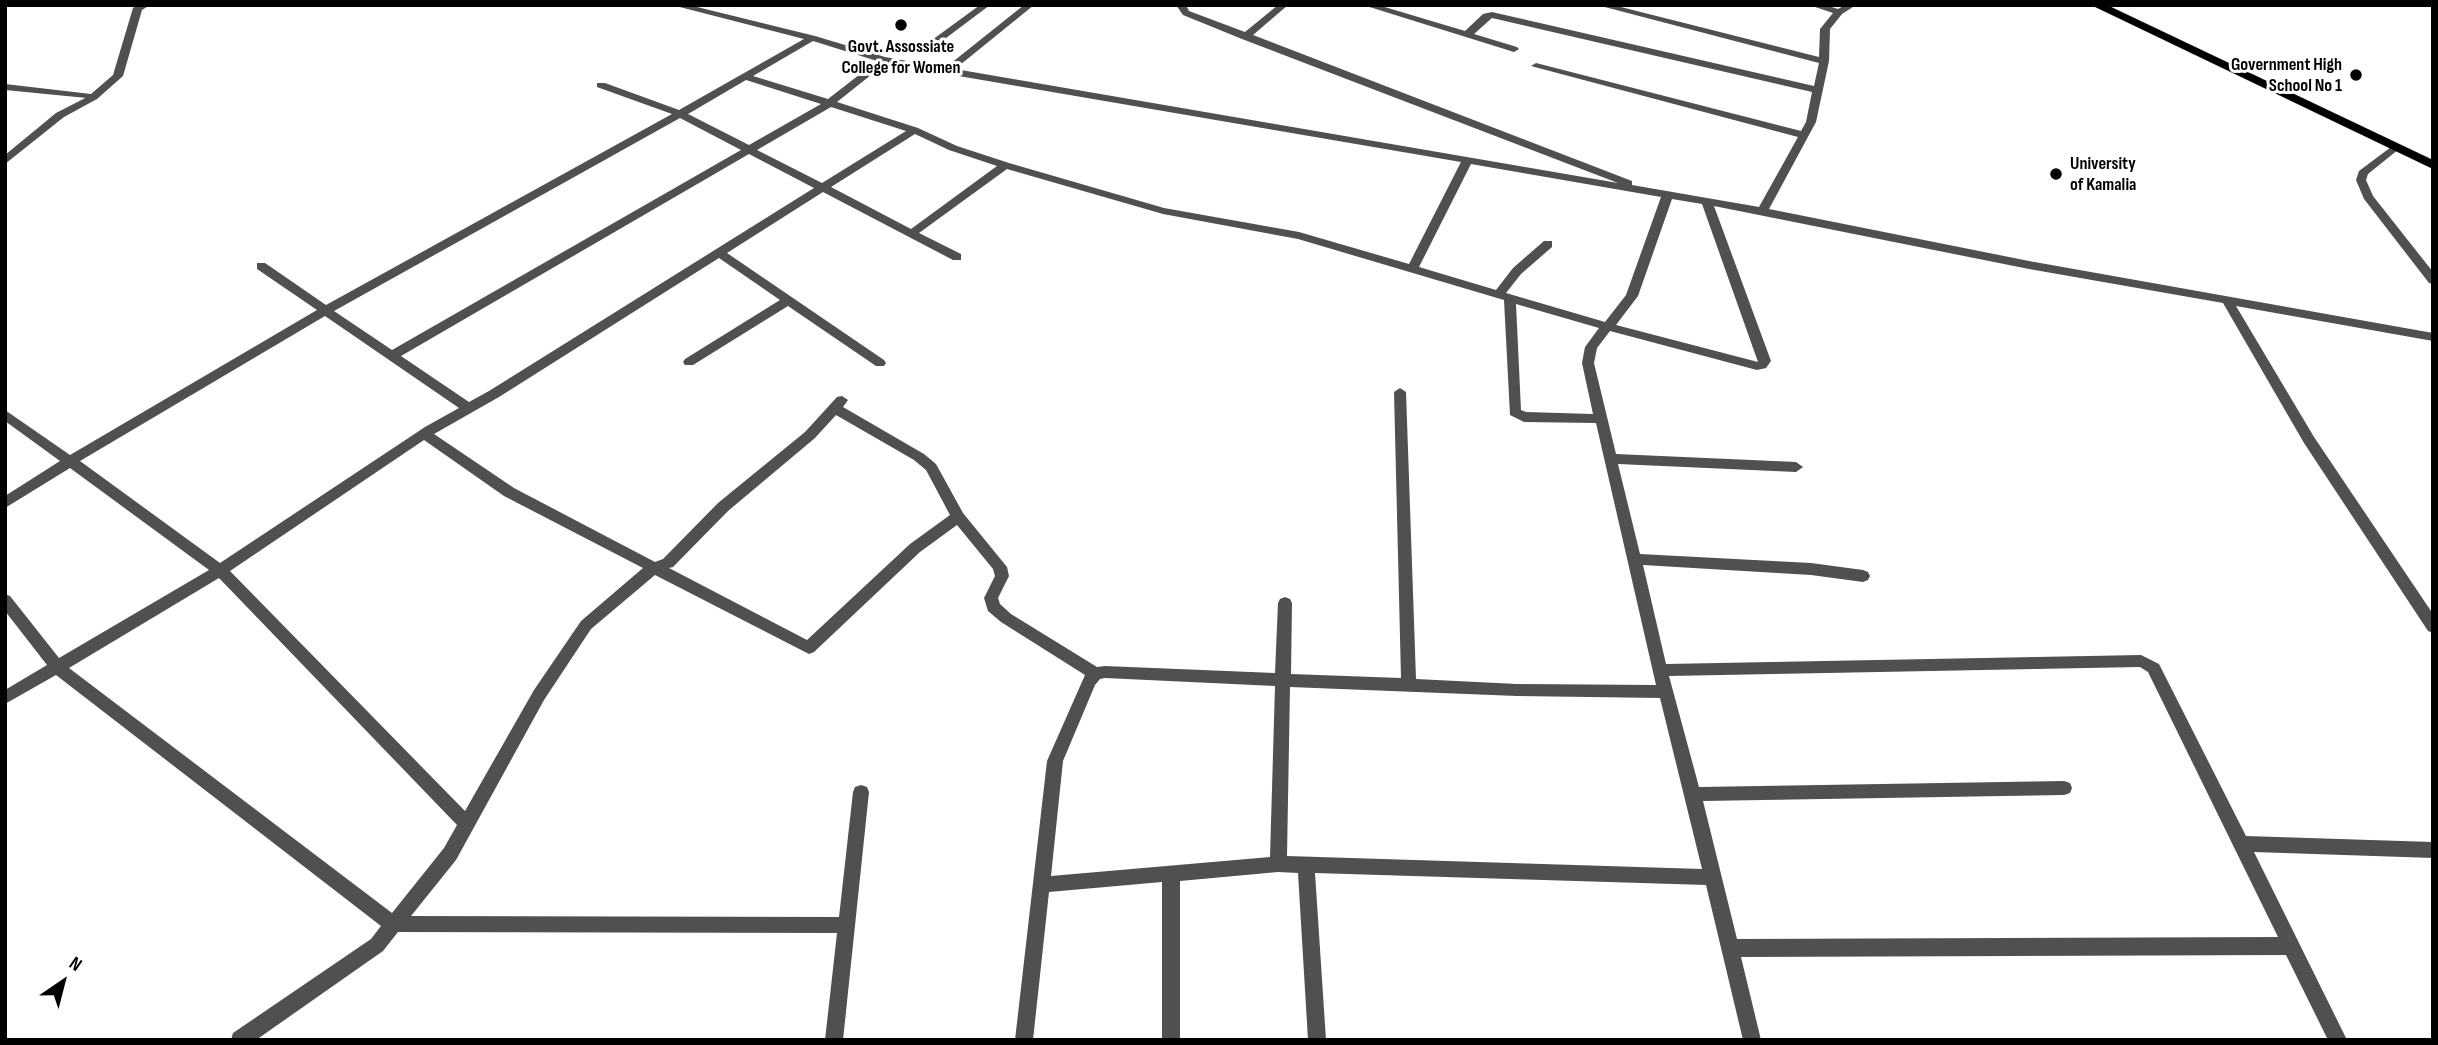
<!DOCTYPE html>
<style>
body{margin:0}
#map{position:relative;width:2438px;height:1045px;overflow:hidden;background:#fff;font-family:"Sofia Sans Condensed",sans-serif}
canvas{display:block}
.frame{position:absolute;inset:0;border:7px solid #000;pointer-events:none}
.north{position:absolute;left:28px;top:947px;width:70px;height:70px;-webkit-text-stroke:5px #fff;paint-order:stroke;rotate:35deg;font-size:19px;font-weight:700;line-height:28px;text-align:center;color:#000}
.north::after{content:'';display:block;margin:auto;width:24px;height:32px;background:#000;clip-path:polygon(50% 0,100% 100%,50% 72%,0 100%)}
</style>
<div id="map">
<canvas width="2438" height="1045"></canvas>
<div class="frame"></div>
<div class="north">N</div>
</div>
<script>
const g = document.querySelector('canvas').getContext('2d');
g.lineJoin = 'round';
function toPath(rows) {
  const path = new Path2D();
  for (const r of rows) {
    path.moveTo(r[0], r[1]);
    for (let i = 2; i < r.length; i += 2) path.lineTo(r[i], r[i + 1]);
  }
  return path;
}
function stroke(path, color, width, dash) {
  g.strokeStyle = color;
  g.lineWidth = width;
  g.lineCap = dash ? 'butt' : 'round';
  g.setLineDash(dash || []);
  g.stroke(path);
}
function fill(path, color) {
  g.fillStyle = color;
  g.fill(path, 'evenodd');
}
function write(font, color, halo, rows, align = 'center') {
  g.font = font + ' "Sofia Sans Condensed",sans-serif';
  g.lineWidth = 6;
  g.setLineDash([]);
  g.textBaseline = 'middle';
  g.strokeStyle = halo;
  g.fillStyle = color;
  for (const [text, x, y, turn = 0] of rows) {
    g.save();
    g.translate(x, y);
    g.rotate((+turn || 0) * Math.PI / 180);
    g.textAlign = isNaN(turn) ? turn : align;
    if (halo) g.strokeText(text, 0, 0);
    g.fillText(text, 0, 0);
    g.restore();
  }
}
const primary = toPath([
 [2091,5,2107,5,2433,160,2433,169,2091,5]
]);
stroke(primary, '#dbdbdb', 1);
fill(toPath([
 [137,5,150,5,142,10,123,76,97,99,5,90,5,84,91,94,113,75,133,8,137,5],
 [672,5,689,5,815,36,885,57,945,68,1024,5,1034,5,955,69,1618,183,1242,39,1183,15,1176,5,1186,5,1189,11,1245,32,1278,5,1288,5,1253,35,1632,181,1632,185,1759,207,1798,137,1531,66,1536,63,1801,131,1806,122,1812,92,1492,18,1474,34,1517,47,1519,49,1514,52,1363,5,1378,5,1465,31,1483,14,1492,12,1814,86,1819,63,1597,5,1613,5,1819,57,1820,29,1833,13,1809,5,1825,5,1838,9,1845,5,1856,5,1842,14,1830,29,1829,61,1816,122,1769,209,2029,261,2433,333,2433,341,2236,306,2314,437,2433,614,2433,633,2428,631,2304,443,2223,303,2029,269,1714,206,1771,361,1766,368,1757,370,1610,331,1597,348,1594,363,1616,454,1796,462,1803,467,1796,472,1618,464,1640,554,1811,563,1863,570,1868,572,1870,576,1868,580,1863,582,1811,575,1643,565,1666,664,2141,655,2159,664,2246,836,2433,842,2433,858,2254,852,2347,1040,2328,1040,2286,955,1741,957,1761,1040,1743,1040,1706,885,1315,873,1326,1040,1308,1040,1298,873,1278,872,1180,881,1180,1040,1162,1040,1162,882,1049,892,1033,1040,1015,1040,1047,761,1085,675,1001,622,988,611,984,598,995,576,993,569,957,525,920,552,814,652,809,654,655,575,591,629,544,700,456,860,411,916,839,917,853,792,855,787,861,785,867,787,869,792,843,1040,825,1040,837,933,398,932,383,951,256,1040,231,1040,233,1033,371,939,381,926,56,675,5,704,5,690,47,665,5,611,5,594,10,596,59,658,209,570,70,468,5,508,5,496,60,461,5,421,5,410,70,455,317,310,257,269,257,263,265,263,326,305,672,114,597,87,597,83,605,83,679,110,804,39,672,5],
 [813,41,877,61,828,99,753,76,813,41],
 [886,63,947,74,1461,162,1409,264,1299,232,1164,208,1009,163,957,146,918,128,837,102,886,63],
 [746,80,821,104,749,145,688,114,746,80],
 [831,107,906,131,822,183,757,150,831,107],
 [680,118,741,150,392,350,334,311,680,118],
 [915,134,949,150,997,166,911,229,831,187,915,134],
 [749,154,814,188,489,391,469,402,401,356,749,154],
 [1471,164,1661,197,1626,295,1605,322,1506,293,1521,274,1552,247,1552,241,1544,241,1513,268,1496,290,1419,267,1471,164],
 [1007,169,1163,214,1298,239,1504,300,1510,415,1524,422,1596,423,1656,685,1517,684,1416,679,1406,392,1400,388,1394,392,1401,678,1291,674,1292,603,1290,599,1285,597,1280,599,1278,603,1275,673,1105,666,1097,667,1011,614,1000,604,998,598,1009,576,1007,567,963,513,936,464,924,454,843,407,848,400,842,396,837,397,805,432,718,503,663,559,655,562,514,488,434,434,499,397,719,258,780,300,685,359,683,362,685,365,693,365,788,306,876,366,884,366,886,363,884,360,727,253,823,192,953,260,961,260,961,254,919,233,1007,169],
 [1672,199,1702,204,1758,362,1616,325,1638,296,1672,199],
 [1516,304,1599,328,1585,347,1582,363,1593,414,1526,412,1521,410,1516,304],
 [325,316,459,408,425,427,220,563,80,461,325,316],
 [836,415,914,460,926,470,950,515,910,544,807,640,669,568,673,567,728,511,815,438,836,415],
 [424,440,504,496,643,568,581,621,534,690,465,811,230,571,424,440],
 [219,578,457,825,444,848,392,913,69,668,219,578],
 [2140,667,2148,672,2278,937,1737,939,1703,801,2064,795,2070,793,2072,788,2070,783,2064,781,1699,787,1669,676,2140,667],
 [1105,678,1275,686,1270,857,1051,876,1063,761,1095,685,1100,679,1105,678],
 [1290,687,1517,696,1660,698,1702,869,1287,856,1290,687],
 [980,5,990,5,938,44,932,44,932,40,980,5],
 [2395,144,2400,147,2399,149,2368,174,2366,180,2373,196,2433,272,2433,284,2429,283,2364,199,2356,180,2359,171,2395,144]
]), '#505050');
fill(toPath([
 [93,94,97,95,97,99,64,117,5,164,5,155,56,113,93,94]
]), '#505050');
fill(primary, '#000');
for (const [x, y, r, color] of [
 [901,25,7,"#000"],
 [2356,75,7,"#000"],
 [2056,174,7,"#000"]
]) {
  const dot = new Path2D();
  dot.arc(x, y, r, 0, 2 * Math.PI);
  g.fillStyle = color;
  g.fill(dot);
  stroke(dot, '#fff', 2.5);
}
write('bold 18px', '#000', '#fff', [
 ["Govt. Assossiate",901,47],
 ["College for Women",901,68],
 ["Government High",2342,65,"right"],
 ["School No 1",2342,86,"right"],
 ["University",2070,164,"left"],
 ["of Kamalia",2070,185,"left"]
]);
</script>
